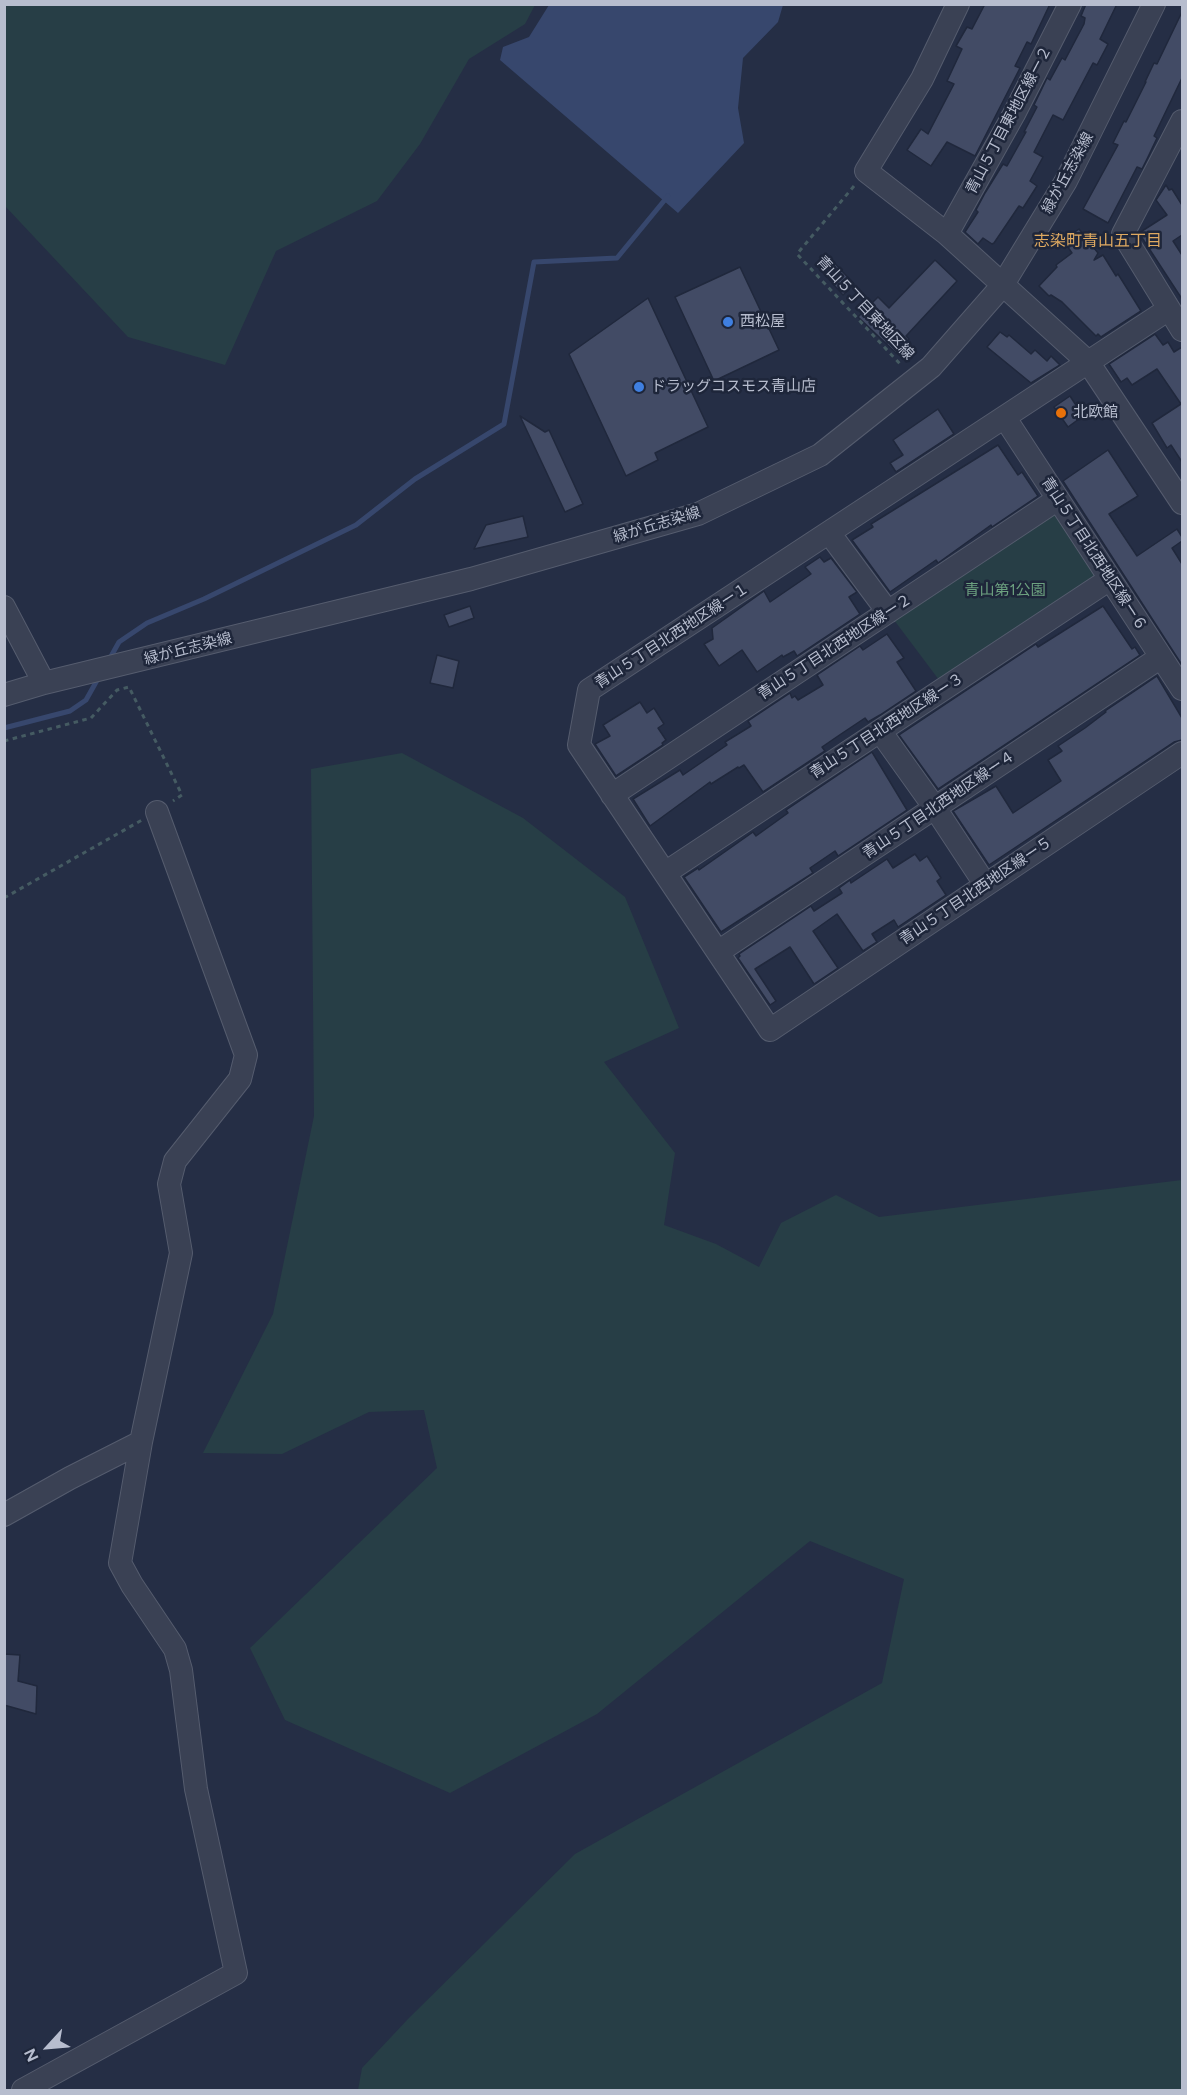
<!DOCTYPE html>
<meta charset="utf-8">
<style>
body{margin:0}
#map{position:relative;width:1187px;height:2095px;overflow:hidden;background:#252e45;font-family:Figtree,sans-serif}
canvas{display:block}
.frame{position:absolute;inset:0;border:6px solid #b7bdce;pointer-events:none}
.north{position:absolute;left:18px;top:2017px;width:60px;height:60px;-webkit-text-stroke:4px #1e263a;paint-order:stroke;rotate:244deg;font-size:16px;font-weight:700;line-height:24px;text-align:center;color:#b7bdce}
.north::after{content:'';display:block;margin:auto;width:21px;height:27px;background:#b7bdce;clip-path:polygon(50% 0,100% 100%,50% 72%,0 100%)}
</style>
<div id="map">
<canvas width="1187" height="2095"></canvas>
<div class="frame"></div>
<div class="north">N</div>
</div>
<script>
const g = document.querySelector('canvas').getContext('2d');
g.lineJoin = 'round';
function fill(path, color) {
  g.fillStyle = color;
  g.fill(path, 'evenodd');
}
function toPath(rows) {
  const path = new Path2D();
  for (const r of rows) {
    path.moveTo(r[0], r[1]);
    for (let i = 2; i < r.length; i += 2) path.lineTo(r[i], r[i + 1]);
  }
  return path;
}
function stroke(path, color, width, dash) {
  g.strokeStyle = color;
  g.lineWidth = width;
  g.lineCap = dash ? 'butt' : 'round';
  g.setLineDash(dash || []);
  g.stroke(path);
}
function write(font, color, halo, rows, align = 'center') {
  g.font = font + ' Figtree,"Noto Sans JP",sans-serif';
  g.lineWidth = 5;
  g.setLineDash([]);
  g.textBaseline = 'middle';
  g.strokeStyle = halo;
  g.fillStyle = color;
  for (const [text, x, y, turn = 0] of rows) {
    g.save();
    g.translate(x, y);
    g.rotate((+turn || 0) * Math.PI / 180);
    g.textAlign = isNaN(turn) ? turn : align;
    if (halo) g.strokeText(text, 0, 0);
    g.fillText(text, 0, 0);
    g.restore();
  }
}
fill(toPath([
 [5,4,535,4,535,5,525,24,469,59,420,144,377,201,276,251,225,365,128,337,5,206],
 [1058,499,1110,579,945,688,888,612],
 [402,753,523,818,625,897,679,1028,604,1062,675,1153,664,1225,716,1244,759,1267,781,1223,836,1195,879,1217,1182,1180,1182,2090,358,2090,362,2068,408,2019,575,1854,882,1683,904,1579,810,1541,597,1714,450,1793,285,1720,250,1648,437,1468,424,1410,369,1412,282,1454,203,1453,273,1314,314,1116,311,769]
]), '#273e46');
fill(toPath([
 [549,5,783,5,778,22,743,58,738,108,744,143,678,213,500,60,503,47,529,37]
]), '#37476d');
stroke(toPath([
 [109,660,119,642,147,623,204,599,356,525,415,479,504,424,534,262,617,258,668,196],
 [4,728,70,711,86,700,100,675]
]), '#37476d', 5);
const building = toPath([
 [985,4,1050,4,1031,44,1027,42,1015,66,1020,68,975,156,947,142,931,166,907,150,921,129,928,134,954,84,947,81,962,49,956,46,967,27,972,29,985,4],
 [1086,4,1117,4,1100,39,1108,44,1097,65,1093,63,1063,120,1053,115,1034,152,1043,157,1030,181,1037,186,1023,208,1019,206,994,243,992,244,983,238,978,244,965,232,978,212,976,210,985,193,1003,164,1007,166,1026,132,1024,132,1037,107,1034,105,1047,78,1050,80,1062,58,1065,60,1084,24,1085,18,1081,16,1086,4],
 [1182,12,1182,78,1154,136,1157,138,1147,159,1142,169,1137,167,1108,223,1083,209,1118,145,1113,143,1124,121,1126,122,1146,82,1145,82,1154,63,1157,64,1182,12],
 [1166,185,1169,190,1172,189,1182,205,1182,235,1173,241,1182,255,1182,299,1139,233,1167,215,1156,200,1166,185],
 [1079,229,1098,253,1094,260,1103,255,1116,276,1118,274,1141,311,1101,337,1098,334,1096,336,1062,302,1051,295,1049,296,1039,286,1057,267,1056,265,1072,253,1063,240,1079,229],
 [829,257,854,284,843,295,818,267,829,257],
 [935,260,957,281,906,336,909,339,896,353,858,317,878,297,889,308,935,260],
 [740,267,779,350,714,381,675,297,740,267],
 [648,298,708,427,655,453,658,460,626,476,569,354,648,298],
 [1000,332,1007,337,1009,335,1031,354,1035,350,1047,361,1051,356,1060,365,1031,383,987,347,1000,332],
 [1155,334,1163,345,1168,342,1174,352,1182,347,1182,462,1171,445,1167,448,1152,423,1181,404,1157,369,1132,385,1127,378,1121,382,1109,364,1155,334],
 [1070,396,1083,416,1068,427,1054,407,1070,396],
 [938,409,954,434,896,472,890,463,903,455,893,440,938,409],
 [520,416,545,432,549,430,583,504,565,512,520,416],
 [998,445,1018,475,1022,472,1038,496,992,527,991,525,938,563,936,560,890,592,852,540,873,527,871,524,998,445],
 [1108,450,1138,496,1109,514,1137,556,1177,529,1182,537,1182,541,1172,548,1182,564,1182,665,1063,481,1108,450],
 [523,516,528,537,474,549,486,525,523,516],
 [820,557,824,562,831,558,857,592,849,597,860,614,797,656,794,651,783,657,782,655,757,672,742,650,719,666,704,644,713,639,712,628,764,591,770,602,811,574,805,567,820,557],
 [470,606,474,618,449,627,444,615,470,606],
 [1103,606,1132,649,1135,647,1140,655,938,789,899,735,1036,644,1038,647,1103,606],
 [887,634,904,658,897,662,916,691,880,715,868,722,865,718,841,734,822,747,825,751,763,792,744,765,739,768,738,767,711,784,710,782,650,826,633,799,680,770,683,775,727,745,725,742,751,726,748,721,790,693,792,698,795,696,798,700,823,685,817,675,860,646,863,650,887,634],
 [437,655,459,661,453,688,430,683,437,655],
 [1157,676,1182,718,1182,740,1174,742,989,865,953,811,996,786,1013,813,1061,781,1048,760,1062,751,1058,746,1085,728,1106,712,1105,711,1157,676],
 [640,702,647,713,654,708,664,724,658,728,666,740,662,743,663,745,616,776,595,744,610,736,603,725,640,702],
 [872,752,907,810,838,856,835,851,810,868,813,873,721,932,684,877,698,868,699,870,753,832,756,836,788,813,786,810,872,752],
 [915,854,920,861,927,856,941,878,937,881,946,895,898,927,894,920,872,934,877,942,863,951,837,914,813,931,838,968,814,984,790,947,755,969,776,1001,770,1005,738,958,740,956,739,954,811,906,814,911,842,893,839,888,850,880,851,883,887,859,893,868,915,854],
 [4,1654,20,1655,18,1681,37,1686,36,1714,4,1705,4,1654]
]);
fill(building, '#424b65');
stroke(building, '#20283c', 1.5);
const minor = toPath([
 [958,4,922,79,866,171,947,234,1088,362,1182,503],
 [1182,121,1123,234,1182,330],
 [947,234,1014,114,1070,4],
 [1169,309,589,690,579,745,770,1030,1182,753],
 [1005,418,1182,689],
 [830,534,888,612],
 [4,607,44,683],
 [4,695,44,683,471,579,698,514,820,455,931,367,1002,286,1066,181,1154,4],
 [880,731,935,808,985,884],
 [612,795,1058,499],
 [665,873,1110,579],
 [718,952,1161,657],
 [4,1515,70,1478,141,1442],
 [23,2090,236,1973,196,1789,181,1670,175,1649,132,1585,120,1563,141,1442,181,1253,169,1184,175,1161,240,1079,246,1055,157,812]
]);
stroke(minor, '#555c6e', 24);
stroke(toPath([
 [854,186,797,254,902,366],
 [4,741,91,718,117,690,129,687,182,795,173,801],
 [4,898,142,820]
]), '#455b62', 3, [4.5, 4.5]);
stroke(minor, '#3a4154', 22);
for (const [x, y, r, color] of [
 [728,322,6,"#3f7fe0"],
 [639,387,6,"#3f7fe0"],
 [1061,413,6,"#e8710a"]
]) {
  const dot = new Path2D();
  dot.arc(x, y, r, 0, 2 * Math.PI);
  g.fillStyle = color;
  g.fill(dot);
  stroke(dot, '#1e263a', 2);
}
write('15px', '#b7bdce', '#1e263a', [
 ["青山５丁目東地区線ー２",1009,120,-62],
 ["緑が丘志染線",1068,173,-61],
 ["青山５丁目東地区線",865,308,47],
 ["緑が丘志染線",657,525,-17],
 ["青山５丁目北西地区線ー６",1094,554,57],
 ["青山５丁目北西地区線ー１",672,636,-33],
 ["青山５丁目北西地区線ー２",835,647,-33],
 ["緑が丘志染線",188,649,-14],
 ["青山５丁目北西地区線ー３",887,726,-33],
 ["青山５丁目北西地区線ー４",939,805,-34],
 ["青山５丁目北西地区線ー５",976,891,-34]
]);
write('15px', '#b7bdce', '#1e263a', [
 ["西松屋",740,322],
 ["ドラッグコスモス青山店",651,387],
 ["北欧館",1073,413]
], 'left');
write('15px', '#6ca07f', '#1e263a', [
 ["青山第1公園",1005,591]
]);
write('16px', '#dea961', '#1e263a', [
 ["志染町青山五丁目",1098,241]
]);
</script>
